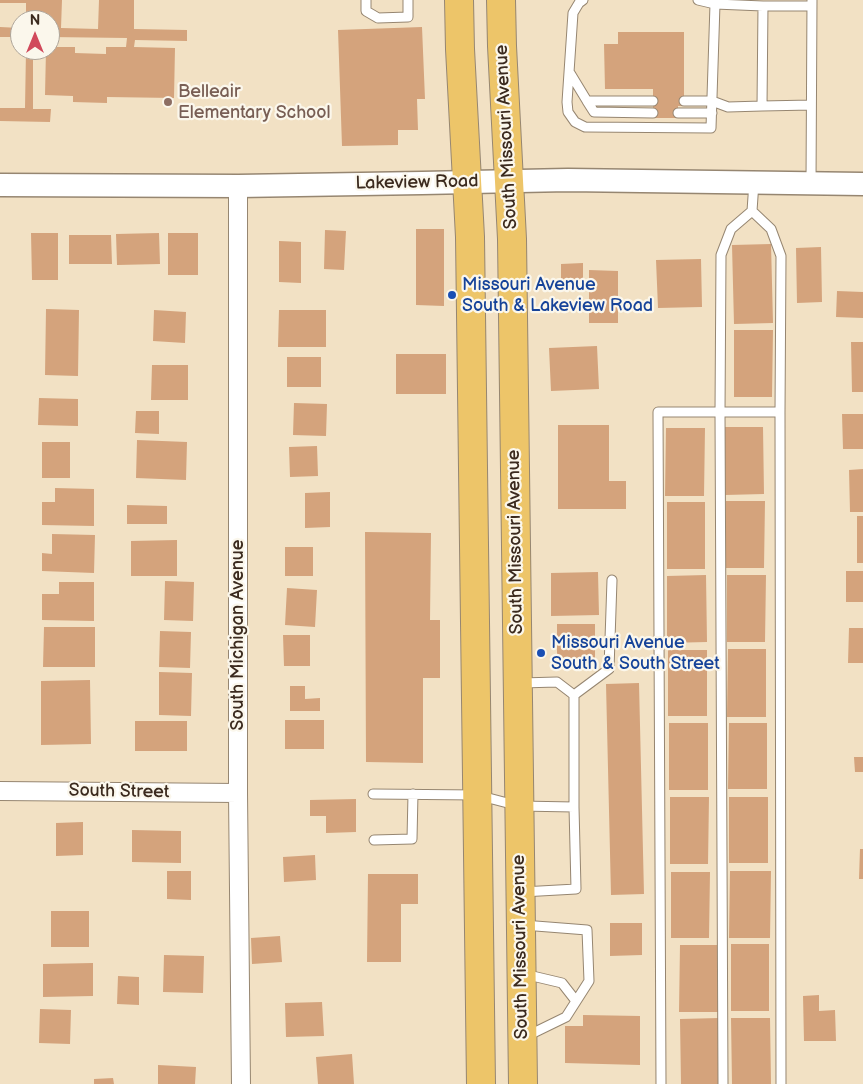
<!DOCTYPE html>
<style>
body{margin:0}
#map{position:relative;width:863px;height:1084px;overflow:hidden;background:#f2e1c4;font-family:"Balsamiq Sans",sans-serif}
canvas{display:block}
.north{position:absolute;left:10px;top:10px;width:50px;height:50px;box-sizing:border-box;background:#fbf7ec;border:1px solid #aea59a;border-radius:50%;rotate:0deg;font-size:14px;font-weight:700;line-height:20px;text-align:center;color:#3b2a1e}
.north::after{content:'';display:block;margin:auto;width:18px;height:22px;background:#d1495b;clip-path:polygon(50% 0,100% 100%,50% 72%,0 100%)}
</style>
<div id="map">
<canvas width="863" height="1084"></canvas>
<div class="north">N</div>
</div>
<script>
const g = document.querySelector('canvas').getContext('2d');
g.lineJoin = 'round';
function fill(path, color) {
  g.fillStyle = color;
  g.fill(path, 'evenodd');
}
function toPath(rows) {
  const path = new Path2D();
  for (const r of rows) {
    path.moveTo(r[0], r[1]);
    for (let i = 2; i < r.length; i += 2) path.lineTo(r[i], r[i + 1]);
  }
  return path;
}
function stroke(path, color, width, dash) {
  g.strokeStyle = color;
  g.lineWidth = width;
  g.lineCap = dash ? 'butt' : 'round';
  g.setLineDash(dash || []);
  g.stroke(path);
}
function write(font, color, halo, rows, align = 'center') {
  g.font = font + ' "Balsamiq Sans",sans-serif';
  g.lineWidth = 4.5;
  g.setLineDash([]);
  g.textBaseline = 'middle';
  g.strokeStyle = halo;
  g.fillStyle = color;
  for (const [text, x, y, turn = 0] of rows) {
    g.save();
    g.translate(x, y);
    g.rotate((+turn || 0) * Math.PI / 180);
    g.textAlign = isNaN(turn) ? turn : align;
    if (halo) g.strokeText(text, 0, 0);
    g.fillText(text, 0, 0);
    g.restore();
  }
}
fill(toPath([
 [0,0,62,0,61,28,98,29,99,0,134,0,134,29,187,30,187,41,135,40,134,47,175,48,174,98,107,97,107,103,73,102,73,96,45,95,46,50,50,50,50,47,75,47,75,53,106,54,106,47,126,47,127,38,50,37,50,20,26,20,26,3,0,3],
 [0,27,20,28,20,37,0,37],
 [422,27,425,99,417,99,418,130,398,130,398,145,342,146,338,30],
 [618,32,684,32,684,106,678,106,678,118,653,118,653,89,605,89,604,44,618,44],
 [26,50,33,50,33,109,51,109,50,122,0,121,0,108,25,108],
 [416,229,444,229,444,306,416,305],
 [325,230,346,231,344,270,324,269],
 [31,233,58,233,58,280,32,280],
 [159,233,160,264,117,265,116,234],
 [168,233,198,233,198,275,168,275],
 [69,235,111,235,112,264,69,264],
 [279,241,301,242,301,283,279,282],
 [771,244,773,323,734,324,732,245],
 [821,247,822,302,797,303,796,248],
 [701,259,702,307,658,308,656,260],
 [583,263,583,289,561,289,561,264],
 [589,270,618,271,618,323,589,323],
 [837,291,863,292,863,318,836,317],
 [46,309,79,310,78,376,45,375],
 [154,310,186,312,185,343,153,341],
 [279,310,326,310,326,347,278,347],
 [734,330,773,330,772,397,734,397],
 [851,342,863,342,863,392,852,392],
 [597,346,599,389,551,391,549,348],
 [396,354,446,354,446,394,396,394],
 [287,357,321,357,321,387,287,387],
 [152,365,188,365,188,400,151,400],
 [39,398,78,399,78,426,38,425],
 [294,403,327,404,326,436,293,435],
 [136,411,159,411,159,434,135,433],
 [842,414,863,414,863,449,843,449],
 [558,425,609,425,609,481,626,481,626,509,558,509],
 [724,427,763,427,764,494,725,495],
 [666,428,705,428,704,496,665,496],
 [137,440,187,442,186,480,136,478],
 [42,442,70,442,70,478,42,478],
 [317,446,318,476,290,477,289,447],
 [863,469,863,512,850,512,849,470],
 [55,488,94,489,94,526,42,525,42,502,55,502],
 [330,492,330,527,305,528,305,493],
 [726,501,765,501,764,568,726,568],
 [667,502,705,502,705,569,667,569],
 [127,505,167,506,167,524,127,524],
 [857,516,863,516,863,563,857,563],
 [365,532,431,533,430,620,440,620,440,678,423,678,423,763,366,762],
 [52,534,95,535,94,573,42,571,42,553,52,554],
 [177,540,177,576,131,576,131,541],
 [285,547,313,547,313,576,285,576],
 [846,571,863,571,863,602,846,602],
 [598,572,599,615,551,616,551,573],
 [706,575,707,642,667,643,667,576],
 [727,575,766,575,765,642,727,642],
 [165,581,194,582,193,621,164,620],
 [59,582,94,582,94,621,42,620,42,594,59,594],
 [287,588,317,590,315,627,285,625],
 [557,624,595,624,595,667,557,667],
 [44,627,95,627,95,667,43,667],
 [849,628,863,628,863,663,848,663],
 [160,631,191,632,190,668,159,667],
 [283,635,310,635,310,666,284,666],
 [728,649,766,649,766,717,727,717],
 [668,650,707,650,707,716,668,716],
 [159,672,192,673,191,716,159,715],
 [90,680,91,744,41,745,41,681],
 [639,683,644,894,611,895,606,684],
 [290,686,305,686,305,699,320,698,320,711,290,711],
 [285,720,324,720,324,749,285,749],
 [135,721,187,721,187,751,135,751],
 [669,723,708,723,708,790,669,790],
 [729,723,767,723,767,789,728,789],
 [854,757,863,757,863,772,855,772],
 [670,797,709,797,708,864,670,864],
 [729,797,768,797,768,863,729,863],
 [356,799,356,832,326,833,326,816,310,816,310,800],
 [83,822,83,855,56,856,56,823],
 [132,830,181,831,181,863,132,862],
 [860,849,863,849,863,879,859,879],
 [315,855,316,880,284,882,283,857],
 [167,871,191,871,191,900,167,899],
 [730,871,771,871,770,938,729,938],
 [671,872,710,872,709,938,671,938],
 [368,874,418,874,418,904,401,904,401,962,367,962],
 [51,911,89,911,89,947,51,947],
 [610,923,642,923,642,955,610,956],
 [280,936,282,962,252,964,251,938],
 [731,944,769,944,769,1011,731,1011],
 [680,945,718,945,718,1012,679,1012],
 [164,955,204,956,203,993,163,992],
 [93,963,93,996,43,997,43,964],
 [118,976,139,977,139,1005,117,1004],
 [819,995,819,1011,835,1010,836,1041,804,1041,803,996],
 [322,1002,324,1036,286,1037,285,1003],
 [40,1009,71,1010,70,1044,39,1043],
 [583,1015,640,1016,640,1065,565,1063,565,1026,583,1026],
 [719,1018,720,1084,681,1084,680,1019],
 [731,1018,770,1018,771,1084,732,1084],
 [352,1054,354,1084,318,1084,316,1057],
 [158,1065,196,1067,195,1084,158,1084],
 [113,1078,114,1084,94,1084,94,1079]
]), '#d4a37c');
const service = toPath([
 [366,0,366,11,378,18,408,17,408,0],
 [583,0,579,3,573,13,567,102,568,112,575,122,585,127,711,128,715,4],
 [698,0,715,4,763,6,812,6],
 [763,6,762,106,811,105],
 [570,73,587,101,653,101],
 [587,101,594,112,653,113],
 [684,101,712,101,728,107,762,106],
 [678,113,712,113],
 [811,183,812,0],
 [752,211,771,229,781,256,780,412,781,1084],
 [521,683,557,682,574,695],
 [373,794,477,795,519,806,574,807,574,695,609,669,612,580],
 [374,840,412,839,413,794],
 [522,892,576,889,574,807],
 [523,925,587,930,589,981,566,1017,527,1036],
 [524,974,562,983,576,1001],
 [661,1084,658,412,780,412],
 [723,1084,720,412,721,255,731,229,752,211,754,182]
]);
const minor = toPath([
 [238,186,238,793,241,1084],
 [0,791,238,793]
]);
const tertiary = toPath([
 [0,185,238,186,422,183,568,180,863,184]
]);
const primary = toPath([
 [459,0,460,49,470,237,481,1084],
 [501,0,502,46,512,239,523,1084]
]);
stroke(service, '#968671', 11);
stroke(minor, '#968671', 20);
stroke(tertiary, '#968671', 25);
stroke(primary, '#968671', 30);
stroke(service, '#fff', 9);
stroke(minor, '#fff', 18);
stroke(tertiary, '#fff', 22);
stroke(primary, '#edc569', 28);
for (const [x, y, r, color] of [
 [168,102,5,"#8d6e63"],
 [452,295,5,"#1a4fb4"],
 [541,653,5,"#1a4fb4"]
]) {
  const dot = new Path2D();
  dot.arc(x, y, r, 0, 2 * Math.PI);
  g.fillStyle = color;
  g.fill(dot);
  stroke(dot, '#fbf7ec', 2);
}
write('18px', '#785e54', '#fbf7ec', [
 ["Belleair",178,92],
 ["Elementary School",178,113]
], 'left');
write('18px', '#3b2a1e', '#fbf7ec', [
 ["South Missouri Avenue",507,137,-93],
 ["Lakeview Road",417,183,-1],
 ["South Missouri Avenue",516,542,-91],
 ["South Michigan Avenue",238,635,-90],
 ["South Street",119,792,1],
 ["South Missouri Avenue",521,947,-91]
]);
write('18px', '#164399', '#fbf7ec', [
 ["Missouri Avenue",462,285],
 ["South & Lakeview Road",462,306],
 ["Missouri Avenue",551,643],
 ["South & South Street",551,664]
], 'left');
</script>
